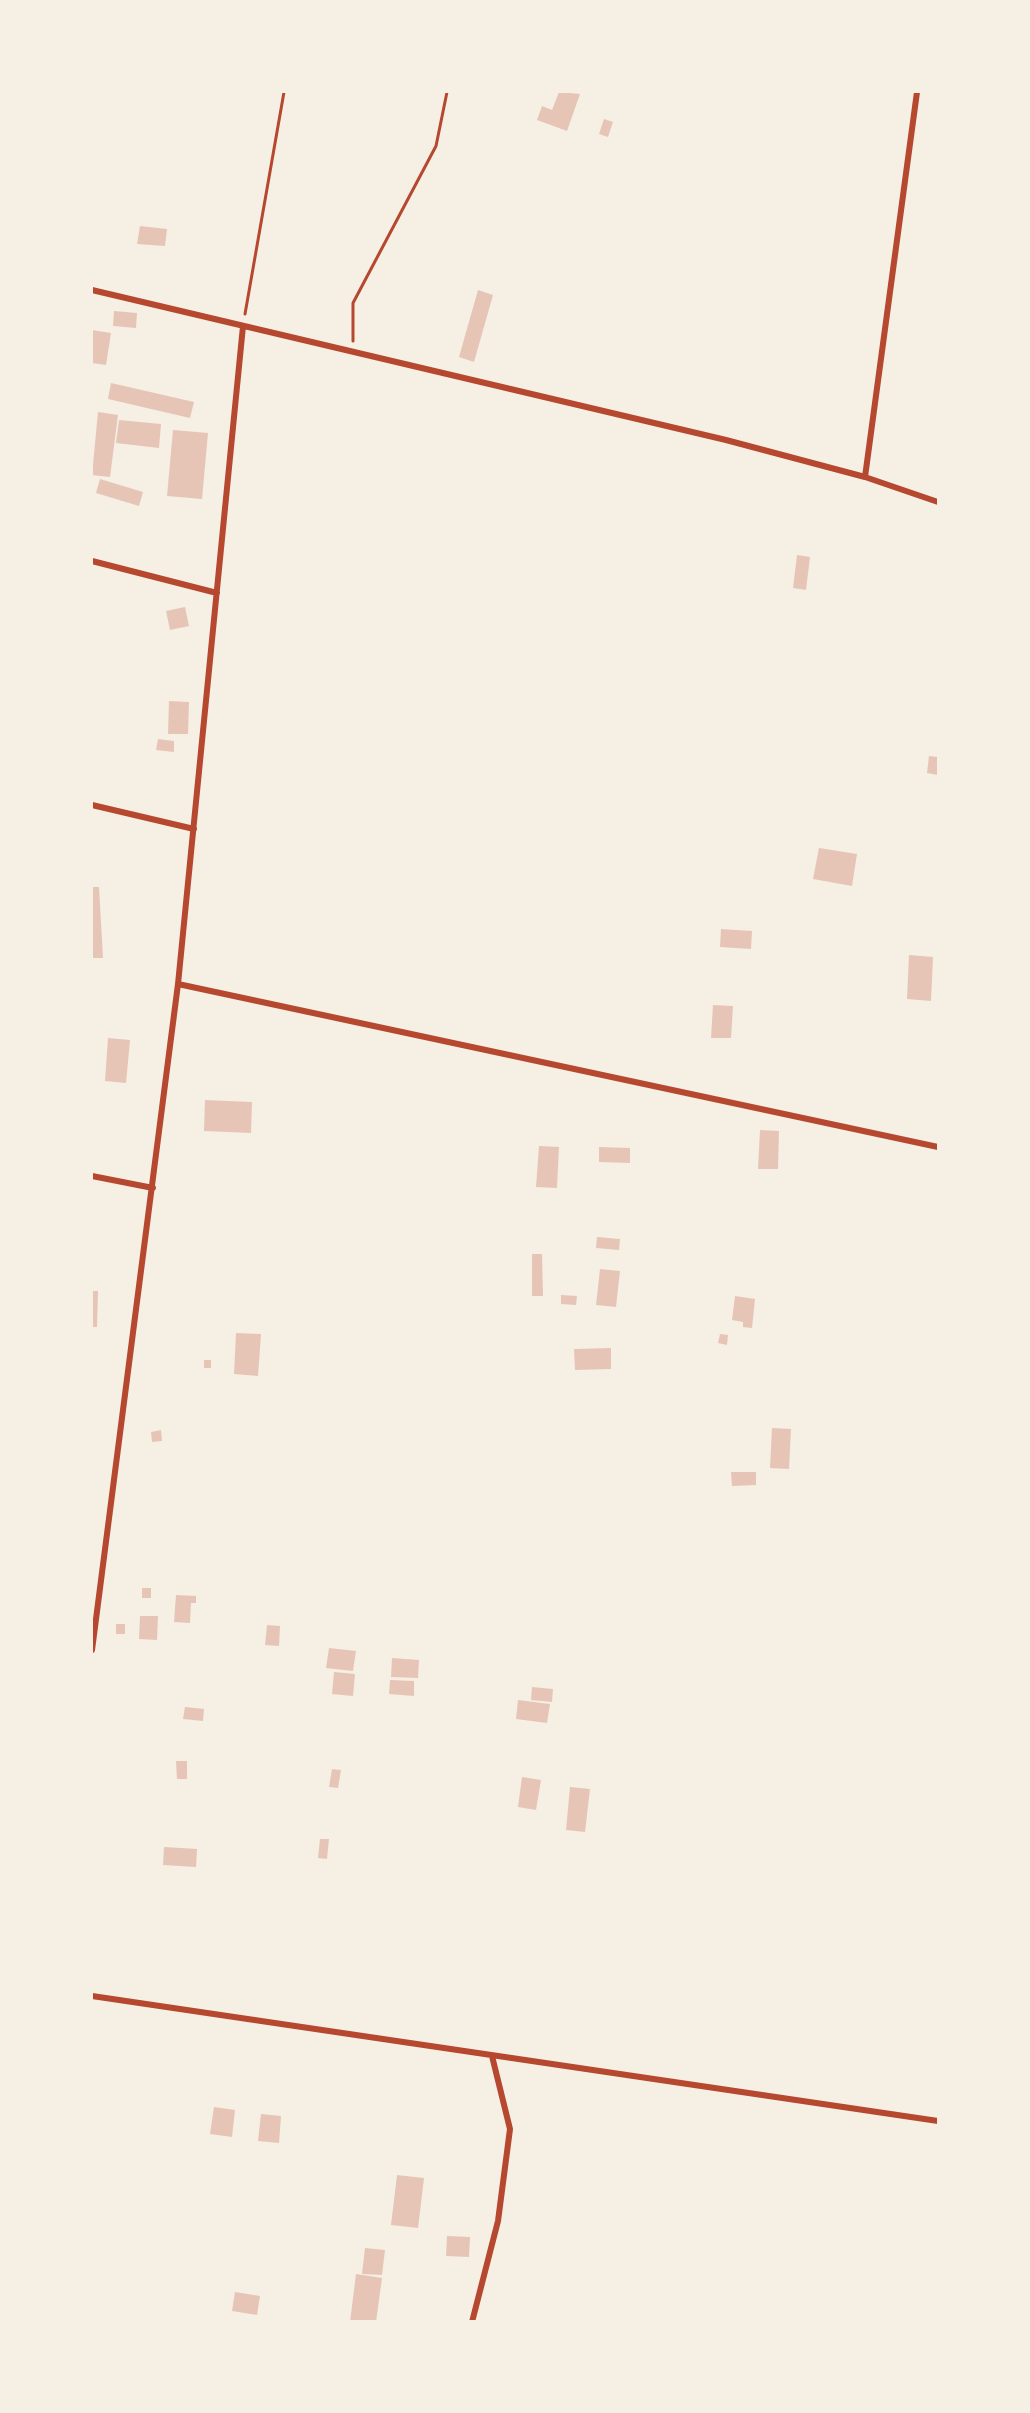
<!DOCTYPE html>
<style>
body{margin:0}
#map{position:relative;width:1030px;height:2413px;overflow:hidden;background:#f6efe4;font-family:"Noto Sans",sans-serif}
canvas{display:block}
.frame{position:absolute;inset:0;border:93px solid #f6efe4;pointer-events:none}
</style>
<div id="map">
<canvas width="1030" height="2413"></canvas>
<div class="frame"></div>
</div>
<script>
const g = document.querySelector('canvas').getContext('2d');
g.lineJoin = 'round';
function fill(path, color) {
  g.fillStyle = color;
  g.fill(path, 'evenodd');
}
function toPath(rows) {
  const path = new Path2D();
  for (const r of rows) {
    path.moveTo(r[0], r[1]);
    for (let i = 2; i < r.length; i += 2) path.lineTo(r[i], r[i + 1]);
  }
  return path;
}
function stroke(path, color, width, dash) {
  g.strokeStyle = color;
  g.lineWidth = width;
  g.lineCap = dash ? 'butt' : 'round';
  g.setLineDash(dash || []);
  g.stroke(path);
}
fill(toPath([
 [559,92,580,94,567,131,537,120,542,106,552,110],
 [604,119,613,122,608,137,599,134],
 [140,226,167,229,165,246,137,244],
 [478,290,493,295,474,362,459,357],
 [114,311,137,313,136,328,113,326],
 [92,330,111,333,106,365,92,363],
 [111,383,194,402,190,418,108,399],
 [98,412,118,415,110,477,92,475],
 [119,420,161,424,159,448,116,443],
 [173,430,208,433,202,499,167,496],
 [100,479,143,492,139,506,96,493],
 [797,555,810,557,806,590,793,588],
 [185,607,189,626,170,630,166,611],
 [169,701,189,702,188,734,168,734],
 [158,739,174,741,174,752,156,750],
 [929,756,938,757,938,775,927,773],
 [819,848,857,854,852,886,813,879],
 [92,887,99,887,103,958,92,958],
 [721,929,752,931,751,949,720,947],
 [909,955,933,957,931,1001,907,999],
 [713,1005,733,1006,731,1038,711,1038],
 [108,1038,130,1040,126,1083,105,1081],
 [205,1100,252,1102,251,1133,204,1131],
 [760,1130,779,1131,778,1169,758,1169],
 [539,1146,559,1147,557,1188,536,1187],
 [599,1147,630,1148,630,1163,599,1162],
 [597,1237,620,1239,619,1250,596,1248],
 [532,1254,542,1254,543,1296,532,1296],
 [600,1269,620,1271,616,1307,596,1305],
 [92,1291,98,1291,97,1327,92,1327],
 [561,1295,577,1296,576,1305,561,1304],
 [735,1296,755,1299,752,1328,743,1327,743,1322,732,1320],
 [236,1333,261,1334,258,1376,234,1374],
 [720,1334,728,1335,727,1345,718,1343],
 [611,1348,611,1369,575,1370,574,1349],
 [204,1360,211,1360,211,1368,204,1368],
 [772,1428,791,1429,789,1469,770,1468],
 [161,1430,162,1441,152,1442,151,1432],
 [731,1472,756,1472,756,1485,732,1486],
 [142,1588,151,1588,151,1598,142,1598],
 [176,1595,196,1596,196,1603,191,1603,190,1623,174,1622],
 [140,1616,158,1616,157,1640,139,1639],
 [116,1624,125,1624,125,1634,116,1634],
 [267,1625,280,1626,279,1646,265,1645],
 [329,1648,356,1651,353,1671,326,1668],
 [392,1658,419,1660,418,1678,391,1677],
 [334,1672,355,1674,353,1696,332,1694],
 [390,1680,414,1681,414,1696,389,1694],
 [532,1687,553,1689,552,1702,531,1700],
 [518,1700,550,1704,547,1723,516,1719],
 [185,1707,204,1709,203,1721,183,1719],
 [176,1761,187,1761,187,1779,177,1779],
 [332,1769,341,1770,338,1788,329,1787],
 [522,1777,541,1780,536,1810,518,1807],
 [570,1787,590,1789,585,1832,566,1830],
 [320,1839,329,1839,327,1859,318,1858],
 [164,1847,197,1849,196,1867,163,1865],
 [214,2107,235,2110,232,2137,210,2134],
 [261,2114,281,2116,279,2143,258,2141],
 [397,2175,424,2178,418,2228,391,2225],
 [447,2236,470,2237,469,2257,446,2256],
 [365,2248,385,2250,382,2275,362,2274],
 [356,2274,382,2278,376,2322,350,2322],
 [235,2292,260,2296,257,2315,232,2311]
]), '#e6c5b7');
stroke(toPath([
 [245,314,284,92],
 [353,341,353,303,436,146,447,92]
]), '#b5482f', 3);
stroke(toPath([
 [92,290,726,440,865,477,938,502],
 [865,477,917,92],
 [92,561,217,593],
 [92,805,194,829],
 [178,984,938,1147],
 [92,1176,153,1188],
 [92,1650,178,984,243,326],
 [92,1996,938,2121],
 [472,2322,498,2221,510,2129,492,2056]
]), '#b5482f', 6);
</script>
